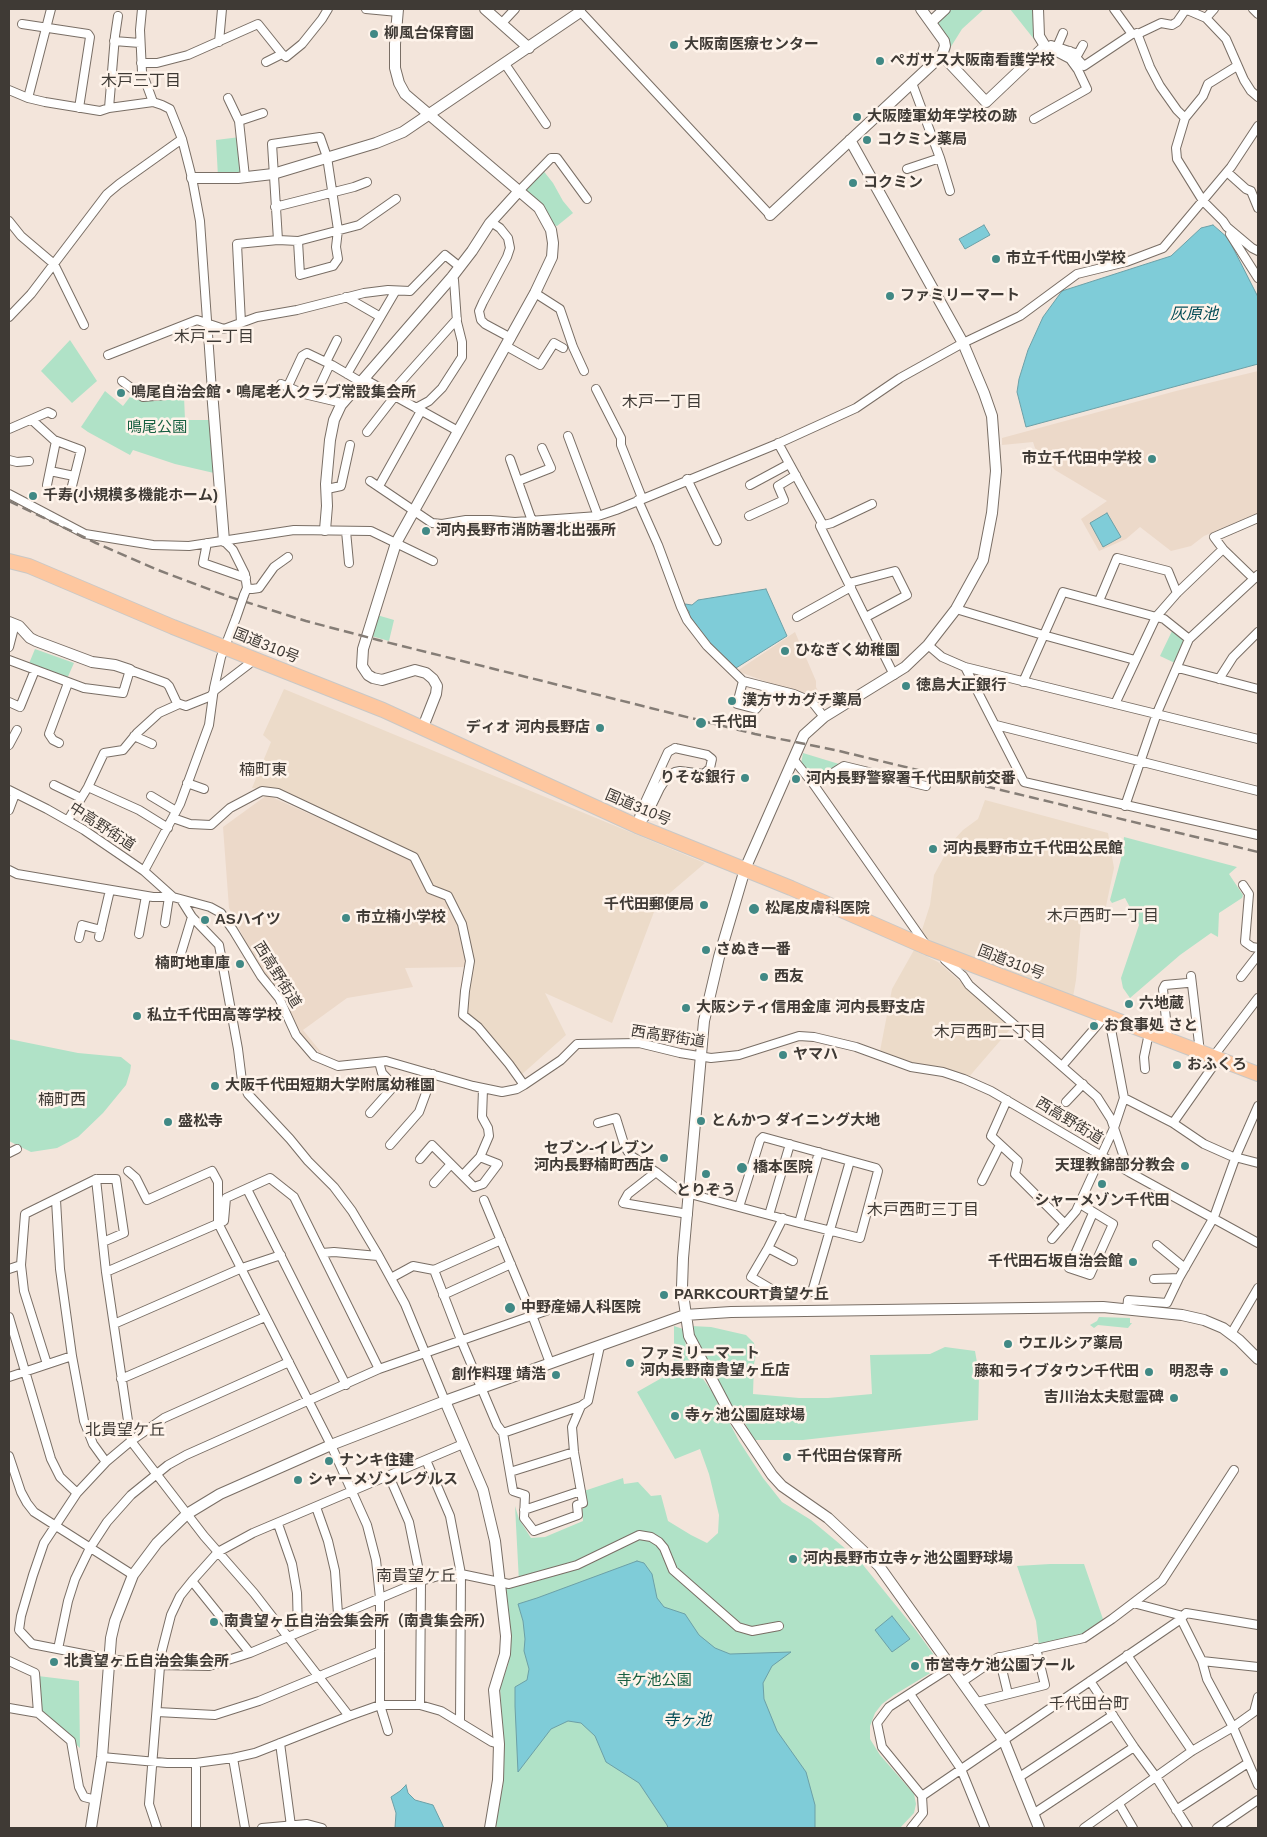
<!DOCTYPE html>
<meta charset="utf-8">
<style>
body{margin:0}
#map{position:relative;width:1267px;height:1837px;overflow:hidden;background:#f3e5db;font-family:Helvetica,sans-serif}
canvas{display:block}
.frame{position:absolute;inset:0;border:10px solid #3f3a35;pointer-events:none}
</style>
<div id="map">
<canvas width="1267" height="1837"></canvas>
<div class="frame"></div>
</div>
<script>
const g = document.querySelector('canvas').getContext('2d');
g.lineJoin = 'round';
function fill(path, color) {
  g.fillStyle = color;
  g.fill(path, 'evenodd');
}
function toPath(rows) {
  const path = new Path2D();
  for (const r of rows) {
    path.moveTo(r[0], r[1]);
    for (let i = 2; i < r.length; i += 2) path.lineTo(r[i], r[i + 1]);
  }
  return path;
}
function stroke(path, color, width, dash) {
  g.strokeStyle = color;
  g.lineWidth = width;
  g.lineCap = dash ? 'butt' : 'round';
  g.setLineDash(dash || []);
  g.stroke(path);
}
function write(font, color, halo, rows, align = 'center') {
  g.font = font + ' Helvetica,"Noto Sans JP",sans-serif';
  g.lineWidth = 5;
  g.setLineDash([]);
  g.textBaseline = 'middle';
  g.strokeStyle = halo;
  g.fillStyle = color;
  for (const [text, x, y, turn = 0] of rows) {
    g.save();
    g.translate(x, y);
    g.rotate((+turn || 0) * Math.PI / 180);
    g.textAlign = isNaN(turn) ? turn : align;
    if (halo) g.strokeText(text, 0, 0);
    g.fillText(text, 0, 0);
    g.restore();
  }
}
fill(toPath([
 [1258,371,1258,513,1204,536,1191,546,1171,551,1140,527,1126,539,1099,551,1081,519,1107,501,1055,470,1035,448,1033,442,1002,445,1002,438,1176,391],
 [795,632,816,681,816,687,821,697,775,685,737,671],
 [267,795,413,860,428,893,445,898,463,929,467,967,405,968,413,987,347,998,303,1030,325,1057,298,1034,255,961,229,908,223,827]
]), '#ecd9c9');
fill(toPath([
 [284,689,705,863,657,904,612,1023,545,993,566,1035,520,1076,466,1013,472,960,448,894,430,887,415,855,281,791,252,788,271,742,263,735],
 [985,800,1108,833,1114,868,1105,911,1081,923,1076,980,1073,997,931,942,921,933,930,905,934,875,952,842,963,830,978,819],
 [914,950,938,962,1012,1027,968,1078,911,1063,884,1054,880,1051,892,989]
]), '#ecdbc9');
fill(toPath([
 [950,9,984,9,962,29,947,53,947,37,936,23],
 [1010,9,1034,9,1037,43],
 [240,137,243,176,218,177,216,140],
 [542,169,553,183,563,201,573,213,557,226,551,224,520,190],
 [70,340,97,381,72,403,41,371],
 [105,391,123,406,133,393,184,396,185,420,210,420,214,473,175,464,133,450,130,455,88,432,81,427],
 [377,615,394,620,389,641,371,636],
 [1172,631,1182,638,1184,644,1175,663,1160,656],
 [35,649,74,663,66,681,28,666],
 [803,753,839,764,815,781,801,764],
 [1124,837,1237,867,1229,874,1243,895,1242,898,1219,913,1218,937,1211,933,1180,955,1130,998,1123,988,1121,978,1139,925,1136,914,1133,913,1125,898,1112,903,1110,900,1121,859],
 [9,1039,78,1053,121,1057,131,1065,130,1072,126,1085,103,1113,78,1137,57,1148,31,1152,9,1141],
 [1099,1317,1130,1318,1130,1323,1132,1323,1128,1328,1098,1325,1094,1328,1090,1325,1097,1321],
 [674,1326,683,1329,686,1346,699,1373,717,1399,739,1441,763,1478,782,1502,811,1520,859,1560,915,1629,942,1666,894,1695,882,1704,875,1713,870,1726,870,1739,880,1755,914,1794,916,1804,914,1813,900,1828,497,1828,496,1825,497,1803,503,1787,504,1765,500,1687,508,1665,509,1653,502,1587,519,1582,515,1506,519,1519,531,1538,545,1537,583,1521,582,1509,587,1506,584,1491,623,1478,624,1484,638,1482,651,1496,661,1495,668,1521,691,1535,707,1543,718,1533,719,1515,709,1474,700,1449,675,1459,637,1392,674,1371],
 [691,1326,711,1327,746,1335,754,1343,756,1354,754,1364,753,1394,799,1398,828,1398,872,1394,870,1355,930,1354,945,1347,975,1351,979,1374,978,1420,803,1440,754,1440,746,1425,730,1404,695,1340],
 [1050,1564,1084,1564,1104,1622,1083,1635,1039,1646,1036,1621,1017,1566],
 [38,1676,79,1681,80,1748,39,1712]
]), '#b0e2c7');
const water = toPath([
 [984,225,990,235,965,249,959,239,984,225],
 [1213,225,1228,238,1258,297,1258,364,1026,427,1017,392,1019,379,1028,350,1043,317,1062,291,1171,256,1201,228,1213,225],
 [1107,513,1121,537,1103,547,1090,523,1107,513],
 [766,589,787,636,736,668,709,643,689,615,689,611,684,608,685,604,692,605,698,600,766,589],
 [637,1561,644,1563,652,1574,657,1598,664,1607,685,1614,699,1635,715,1648,730,1654,791,1652,772,1666,763,1683,764,1699,777,1731,806,1772,815,1805,815,1828,668,1828,667,1825,639,1783,606,1762,595,1736,581,1723,568,1721,551,1729,518,1772,515,1706,515,1687,527,1680,529,1669,524,1651,525,1639,523,1621,518,1604,537,1598,637,1561],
 [892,1616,910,1639,892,1652,875,1630,892,1616],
 [406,1785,408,1793,415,1800,433,1805,444,1828,395,1828,396,1813,391,1797,400,1791,406,1785]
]);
fill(water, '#7fccd8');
stroke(water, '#6ca0a7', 1);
const minor = toPath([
 [142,9,140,30,142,72,153,102],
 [366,9,398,12],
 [578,9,770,215],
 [1114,9,1132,34],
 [1185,9,1206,18,1226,39,1244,80,1251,91,1258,97],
 [1253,9,1258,14],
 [1206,18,1214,9],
 [502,23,515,9],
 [22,24,88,34,90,37,79,108],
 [1137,33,1150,67,1160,86,1177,110,1185,118],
 [114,41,140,43],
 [219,42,222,9],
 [1051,45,1078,54,1083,45],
 [1057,47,1063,33],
 [1070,51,1084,66,1132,34,1140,33,1161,23,1172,25,1177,22,1186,9],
 [266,62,282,54],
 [141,63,157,63,188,55,258,24,282,54,286,57,302,44,322,19,328,9],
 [505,64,546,124],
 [1237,66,1208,84,1203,96,1185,118,1176,148,1177,159,1203,201,1223,221,1227,227,1252,248,1258,251],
 [912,83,940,158,950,191],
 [9,90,28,98,45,102,100,111,109,108,115,36,118,16],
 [28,98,51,9],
 [228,98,239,121,245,177],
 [109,108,153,102,162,105,170,109,182,139,192,178,200,221,212,391,143,397,122,381],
 [1034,119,1087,89,1078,70,1070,59,1045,46],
 [239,121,263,113],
 [927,121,943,114],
 [907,169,940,158],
 [1227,172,1246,189,1251,191,1258,208],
 [519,191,551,158,557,158,587,199],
 [275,207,354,187,367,182],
 [9,221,21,236,54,264,84,325],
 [491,222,500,228,508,238,510,248,507,257,483,302,479,311,481,320,485,324,511,338],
 [1230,234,1258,278],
 [278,240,272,144,320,137,327,157,338,230,336,247,338,259,333,266,300,275,298,241],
 [535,293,560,309,573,347,584,371],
 [346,297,379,316],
 [9,317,31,294,107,194,119,184,182,139],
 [241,323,237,244,278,240,298,241,359,225,396,199],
 [506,346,540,365,554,343,563,348],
 [108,355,197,320,224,329,257,317,297,310,364,293,388,290,410,291,445,255,460,267],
 [326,362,337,340],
 [347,374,395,292],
 [364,379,458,431],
 [281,384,304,394,338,402,341,405],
 [288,386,302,356,307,353,332,365,361,382],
 [596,389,621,438,621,445,642,498],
 [390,394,457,319],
 [315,396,330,364],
 [416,408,429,401,442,388,462,357,462,342,457,322,454,280,452,277],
 [32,420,54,440,81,450,71,490],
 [9,429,48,412,52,414],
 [367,432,395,396],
 [568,436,598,516],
 [778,443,823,525],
 [510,459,532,521],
 [9,460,17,462,29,461],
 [50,471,74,476],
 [687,479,717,541],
 [370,481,432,523,442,524,466,520,490,520,515,522,598,516,616,510,777,444,856,408,900,378,963,343,1020,316,1077,274,1126,262,1163,248,1231,167,1258,126],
 [518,481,551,468,542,448],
 [47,485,56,441],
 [750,485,789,464],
 [379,486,421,411],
 [327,489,341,486,350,445],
 [9,494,85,534,153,545,189,546,294,530,371,531,433,561],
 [638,500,658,545,681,607,687,620,707,646,743,681,794,694,806,699,813,703,824,717],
 [872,504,832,523,820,526,894,675],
 [749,516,784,500,778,486,796,475],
 [346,531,349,563],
 [224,541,233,550,245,574,247,588,244,595],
 [207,543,203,563,246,578],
 [1254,579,1223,549,1214,537,1258,518],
 [849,583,895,571,907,595,866,617],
 [247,588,252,589,259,588,274,567,288,557],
 [1099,601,1117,558,1168,571,1177,593],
 [956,609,1043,635,1135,660],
 [797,617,851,587],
 [928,645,942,657,965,667,1258,739],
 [9,647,15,624],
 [9,660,84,688,123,693,130,670,166,683,169,686,177,703,186,706,211,696,215,690,249,664,251,658],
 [965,667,1024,782,1258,835],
 [1178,668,1258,689],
 [1219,679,1233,657,1258,632],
 [743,681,737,704,756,709,772,689],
 [1023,682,1063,592,1164,619,1189,639],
 [9,702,20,707,35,670],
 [1115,704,1156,617,1177,593,1223,549],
 [996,725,1258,791],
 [134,736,152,744],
 [59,743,53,740,49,734,68,683],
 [9,745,17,730],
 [675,748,707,755,712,759,710,768,704,774,680,771,675,772,667,777,660,788,647,815,637,826,640,813,668,752,675,748],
 [794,760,814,785,926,945],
 [187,783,204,789],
 [54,785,81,798],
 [814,785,844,766,926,786],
 [88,787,139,810,168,828],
 [9,790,47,809,84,830,144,871,173,897],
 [151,796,176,811],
 [1125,806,1157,713,1189,639,1258,575],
 [9,810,15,794],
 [173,818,190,824,211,825,230,808,262,791,278,793,414,857,430,889,448,896,462,924,470,961,465,991,463,1015,478,1027,509,1064,524,1085],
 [68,820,88,787,104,753,123,750,137,733,159,713,179,704],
 [9,870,17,874,153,897,173,897,210,907,221,913,233,930,261,976,279,998,296,1035,314,1056,338,1066,386,1061,473,1086,502,1092,517,1089,524,1085,561,1060,577,1044,639,1043,680,1053,711,1058,739,1055,799,1036,814,1037,856,1047,911,1067,943,1072,964,1079,991,1091,1129,1172,1258,1243],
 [144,871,180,804,209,725,214,688,221,657,236,618],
 [1243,885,1249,894,1245,942,1252,947,1258,948],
 [182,901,192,917,219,945,238,1049,242,1081,248,1094,290,1139,308,1161,334,1187,352,1211,377,1253,405,1304,445,1401],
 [165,923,169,897],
 [139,934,146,896],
 [99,937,110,890],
 [79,938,82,925,101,930],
 [179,960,192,917],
 [945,960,963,976,969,985,1097,1097,1111,1119,1129,1172],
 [1191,976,1200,1052],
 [1241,977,1258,955],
 [1168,1040,1163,989,1165,985,1187,983],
 [1213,1057,1258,998],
 [1062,1066,1101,1021,1103,1015],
 [1145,1069,1144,1057,1149,1033],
 [1124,1098,1173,1123,1204,1144,1231,1156,1258,1163],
 [1007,1100,991,1136,1018,1161,1015,1174,1065,1224],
 [1066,1102,1083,1084],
 [370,1113,394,1086,382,1073,379,1062],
 [598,1123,616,1118,625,1147,630,1155,656,1172,680,1191,690,1194,799,1223,860,1238,878,1171,876,1168,763,1137,760,1140,739,1207],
 [1173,1123,1218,1059],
 [390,1145,419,1112,433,1074],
 [9,1153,17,1149],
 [420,1159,432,1145,474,1187,483,1184,498,1164,480,1157],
 [128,1171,136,1178,147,1200,212,1171,218,1182,218,1223,331,1445,367,1525,376,1560,380,1598,380,1705,388,1731],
 [656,1172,628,1194,623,1203,688,1214],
 [463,1175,480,1157,489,1136,488,1128,482,1117,483,1089],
 [96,1179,116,1179,124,1233,103,1242],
 [982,1181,1000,1145],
 [434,1183,451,1164],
 [247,1189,346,1385],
 [56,1200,60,1269,72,1356,84,1421,93,1444,106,1462],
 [484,1200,532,1315,550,1363],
 [1080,1204,1113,1224,1090,1275,1069,1268,1093,1213],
 [769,1215,790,1144],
 [799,1223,819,1152],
 [1052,1239,1076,1211,1114,1128,1124,1098,1111,1029,1111,1019],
 [1157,1245,1185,1268],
 [768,1248,793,1261],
 [322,1253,334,1252,378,1256],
 [9,1269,21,1265],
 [434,1270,461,1340,497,1425,503,1433,513,1491,525,1495,524,1518,534,1531,578,1515,577,1505,583,1503,574,1452,572,1427,581,1406,588,1401,600,1346],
 [106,1272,224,1221,226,1198,270,1178,294,1197,379,1369],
 [391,1278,413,1266,434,1270,501,1240],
 [1154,1279,1179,1278],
 [773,1290,751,1277,768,1248,783,1218],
 [812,1292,850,1161],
 [443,1295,511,1264],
 [1127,1309,1128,1300,1167,1303,1179,1278,1214,1217,1236,1156,1258,1106],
 [9,1317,51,1459,60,1477,77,1493],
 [114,1324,242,1268,281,1255],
 [1231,1334,1258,1288],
 [289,1362,164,1418,131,1441,106,1462,77,1493,44,1543,33,1575,21,1616,19,1630,32,1644,109,1659,160,1665,209,1666,250,1653,421,1581,442,1575,461,1574,509,1584,577,1565,639,1535,651,1537,659,1542,664,1548,673,1570,738,1627,752,1631,779,1626],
 [47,1364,24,1291,21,1265,25,1214,96,1179,106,1272,131,1441,204,1536,254,1593,349,1716],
 [9,1377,72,1356],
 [121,1379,265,1317],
 [503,1433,581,1406],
 [9,1456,21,1492,27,1503,34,1512,133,1575],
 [426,1460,450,1516,461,1574,460,1721],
 [510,1472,574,1452],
 [389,1476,409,1522,421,1581,420,1705],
 [316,1507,328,1541,335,1571,338,1614],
 [524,1510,581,1491],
 [278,1524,292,1564,297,1593,298,1632],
 [192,1581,250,1653],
 [1133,1603,1183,1616],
 [1181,1619,1202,1661,1207,1679,1233,1727,1258,1785],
 [58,1649,68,1601,75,1579,90,1548,107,1522,131,1495,168,1465,186,1455,379,1369,560,1306],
 [1127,1655,1192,1751],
 [999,1657,1008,1694],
 [9,1661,35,1673,38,1713,71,1741,79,1787,84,1797,96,1800],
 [1202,1661,1258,1667],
 [1090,1681,1134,1747,1156,1777,1188,1828],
 [962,1682,997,1658,1084,1638,1112,1619,1162,1581,1234,1470],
 [910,1694,961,1769,985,1828],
 [977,1702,1045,1685,1036,1648],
 [9,1708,38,1713],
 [157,1712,215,1715,259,1701,380,1651],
 [280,1743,291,1826],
 [102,1757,167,1763,196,1763,233,1758,255,1753,349,1716,380,1705,420,1705,441,1711,492,1742,499,1744],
 [233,1758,245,1828],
 [196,1763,196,1828],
 [1018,1778,1113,1715],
 [922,1796,1181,1619,1186,1613,1258,1625],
 [1119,1804,1133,1828],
 [1176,1810,1248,1763],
 [1033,1814,1134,1747],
 [157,1828,149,1804,161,1654,171,1615,180,1596,192,1581,218,1552,253,1533,463,1444],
 [262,1828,307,1824,322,1828],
 [911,1828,923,1813,922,1796,882,1747,877,1723,889,1707,951,1667],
 [1084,1828,1192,1751,1233,1727,1254,1712,1258,1697],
 [1217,1828,1258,1800]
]);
const tertiary = toPath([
 [398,9,395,44,395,68,399,83,405,94,539,208,551,230,553,243,552,257,535,293,396,543,363,649,362,666,368,675,373,678,382,680,415,670,426,673,433,679,437,686,436,694,423,727],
 [485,9,529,48],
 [931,22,945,9],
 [942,55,986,102,1045,46,1039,36,1038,9],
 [850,140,963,343,984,393,992,416,996,471,992,513,983,560,956,609,928,645,905,667,824,717,804,735,745,869,719,957,704,1021,683,1258,682,1287,689,1336,727,1408,772,1475,782,1486,828,1518,879,1566,1004,1741,1039,1828],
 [192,178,238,178,273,174,376,143,403,132,580,12],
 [770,215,942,55,945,46,944,41,921,9],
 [212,391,224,541],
 [325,530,327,506,326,484,330,440,334,420,341,405,452,277,472,251,490,223,519,191],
 [9,622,19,626,30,638,36,641,92,662,115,665,130,670],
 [445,1401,483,1490,495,1541,506,1636,505,1654,494,1690,499,1744,498,1780,490,1828],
 [91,1828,102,1757,111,1638,115,1621,133,1575,157,1543,187,1514,220,1494,331,1445,445,1401,685,1315,731,1312,1103,1307,1182,1315,1204,1320,1223,1328,1239,1340,1258,1359]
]);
const trunk = toPath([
 [9,561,29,566,173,627,383,710,637,826,791,888,928,948,1258,1074]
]);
stroke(minor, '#796e65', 10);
stroke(tertiary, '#796e65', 12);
stroke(trunk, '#c9c8c6', 16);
stroke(minor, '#fff', 8);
stroke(tertiary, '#fff', 10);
stroke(trunk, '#fec79f', 14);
stroke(toPath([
 [9,501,96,543,158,570,227,596,306,621,378,640,755,734,835,750,1258,852]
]), '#857d76', 2.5, [10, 5]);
const minorBridge = toPath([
 [236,618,244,595]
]);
stroke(minorBridge, '#796e65', 10, []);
stroke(minorBridge, '#fff', 8);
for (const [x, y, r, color] of [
 [374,34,5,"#418985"],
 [674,45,5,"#418985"],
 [880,61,5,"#418985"],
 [857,117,5,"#418985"],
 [867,140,5,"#418985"],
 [853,183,5,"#418985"],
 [996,259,5,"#418985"],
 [890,296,5,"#418985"],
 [121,393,5,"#418985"],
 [1152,459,5,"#418985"],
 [33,496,5,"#418985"],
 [426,531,5,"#418985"],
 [785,651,5,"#418985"],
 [906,686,5,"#418985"],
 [732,701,5,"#418985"],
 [701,723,6,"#418985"],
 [600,728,5,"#418985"],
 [745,778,5,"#418985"],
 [796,779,5,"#418985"],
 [933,849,5,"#418985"],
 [704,905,5,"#418985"],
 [754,909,6,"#418985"],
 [346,918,5,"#418985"],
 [205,920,5,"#418985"],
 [706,950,5,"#418985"],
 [240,964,5,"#418985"],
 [764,977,5,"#418985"],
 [1129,1004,5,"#418985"],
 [686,1008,5,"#418985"],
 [137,1016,5,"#418985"],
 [1094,1026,5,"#418985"],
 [783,1055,5,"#418985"],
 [1177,1065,5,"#418985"],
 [215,1086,5,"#418985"],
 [701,1121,5,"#418985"],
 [168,1122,5,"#418985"],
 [664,1158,5,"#418985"],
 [1185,1166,5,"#418985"],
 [742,1168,6,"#418985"],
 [706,1174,5,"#418985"],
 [1102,1184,5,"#418985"],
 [1133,1262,5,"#418985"],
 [664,1295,5,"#418985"],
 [510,1308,6,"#418985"],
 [1008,1344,5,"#418985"],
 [630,1363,5,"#418985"],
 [1149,1372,5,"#418985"],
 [1224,1372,5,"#418985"],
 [556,1375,5,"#418985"],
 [1174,1398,5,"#418985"],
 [675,1416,5,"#418985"],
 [787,1457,5,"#418985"],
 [329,1461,5,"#418985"],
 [298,1480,5,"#418985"],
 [793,1559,5,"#418985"],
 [214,1622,5,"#418985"],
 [54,1662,5,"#418985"],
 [915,1666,5,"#418985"]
]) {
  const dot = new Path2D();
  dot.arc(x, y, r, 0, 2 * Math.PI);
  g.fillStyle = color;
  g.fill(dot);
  stroke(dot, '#fef3ea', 2);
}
write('bold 15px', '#3f3a35', '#fef3ea', [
 ["柳風台保育園",384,34],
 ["大阪南医療センター",684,45],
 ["ぺガサス大阪南看護学校",890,61],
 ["大阪陸軍幼年学校の跡",867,117],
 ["コクミン薬局",877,140],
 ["コクミン",863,183],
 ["市立千代田小学校",1006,259],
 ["ファミリーマート",900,296],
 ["鳴尾自治会館・鳴尾老人クラブ常設集会所",131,393],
 ["市立千代田中学校",1142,459,"right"],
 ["千寿(小規模多機能ホーム)",43,496],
 ["河内長野市消防署北出張所",436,531],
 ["ひなぎく幼稚園",795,651],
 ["徳島大正銀行",916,686],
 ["漢方サカグチ薬局",742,701],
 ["千代田",712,723],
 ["ディオ 河内長野店",590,728,"right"],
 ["りそな銀行",735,778,"right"],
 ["河内長野警察署千代田駅前交番",806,779],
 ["河内長野市立千代田公民館",943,849],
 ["千代田郵便局",694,905,"right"],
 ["松尾皮膚科医院",765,909],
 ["市立楠小学校",356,918],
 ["ASハイツ",215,920],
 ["さぬき一番",716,950],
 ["楠町地車庫",230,964,"right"],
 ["西友",774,977],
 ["六地蔵",1139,1004],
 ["大阪シティ信用金庫 河内長野支店",696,1008],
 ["私立千代田高等学校",147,1016],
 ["お食事処 さと",1104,1026],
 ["ヤマハ",793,1055],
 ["おふくろ",1187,1065],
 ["大阪千代田短期大学附属幼稚園",225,1086],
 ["とんかつ ダイニング大地",711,1121],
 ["盛松寺",178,1122],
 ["セブン-イレブン",654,1149,"right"],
 ["河内長野楠町西店",654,1166,"right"],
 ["天理教錦部分教会",1175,1166,"right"],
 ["橋本医院",753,1168],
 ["とりぞう",706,1191,"center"],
 ["シャーメゾン千代田",1102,1201,"center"],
 ["千代田石坂自治会館",1123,1262,"right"],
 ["PARKCOURT貴望ケ丘",674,1295],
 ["中野産婦人科医院",521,1308],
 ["ウエルシア薬局",1018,1344],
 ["ファミリーマート",640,1354],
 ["河内長野南貴望ヶ丘店",640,1371],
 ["藤和ライブタウン千代田",1139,1372,"right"],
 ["明忍寺",1214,1372,"right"],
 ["創作料理 靖浩",546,1375,"right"],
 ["吉川治太夫慰霊碑",1164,1398,"right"],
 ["寺ヶ池公園庭球場",685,1416],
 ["千代田台保育所",797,1457],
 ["ナンキ住建",339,1461],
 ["シャーメゾンレグルス",308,1480],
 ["河内長野市立寺ヶ池公園野球場",803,1559],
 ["南貴望ヶ丘自治会集会所（南貴集会所）",224,1622],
 ["北貴望ヶ丘自治会集会所",64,1662],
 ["市営寺ケ池公園プール",925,1666]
], 'left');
write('15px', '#186042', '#fef3ea', [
 ["鳴尾公園",157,428],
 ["寺ケ池公園",654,1681]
]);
write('15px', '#3f3a35', '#fef3ea', [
 ["国道310号",266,646,22],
 ["国道310号",638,808,23],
 ["中高野街道",102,827,33],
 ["国道310号",1011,963,21],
 ["西高野街道",277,975,58],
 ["西高野街道",668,1037,9],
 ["西高野街道",1069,1121,31]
]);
write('16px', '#3f3a35', '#fef3ea', [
 ["木戸三丁目",141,82],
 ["木戸二丁目",214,338],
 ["木戸一丁目",662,403],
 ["楠町東",263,771],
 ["木戸西町一丁目",1103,917],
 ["木戸西町二丁目",990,1033],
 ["楠町西",62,1101],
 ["木戸西町三丁目",923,1211],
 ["北貴望ケ丘",125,1431],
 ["南貴望ケ丘",416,1577],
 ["千代田台町",1089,1705]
]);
write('italic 16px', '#054e57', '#fef3ea', [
 ["灰原池",1194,315],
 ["寺ヶ池",687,1721]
]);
</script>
